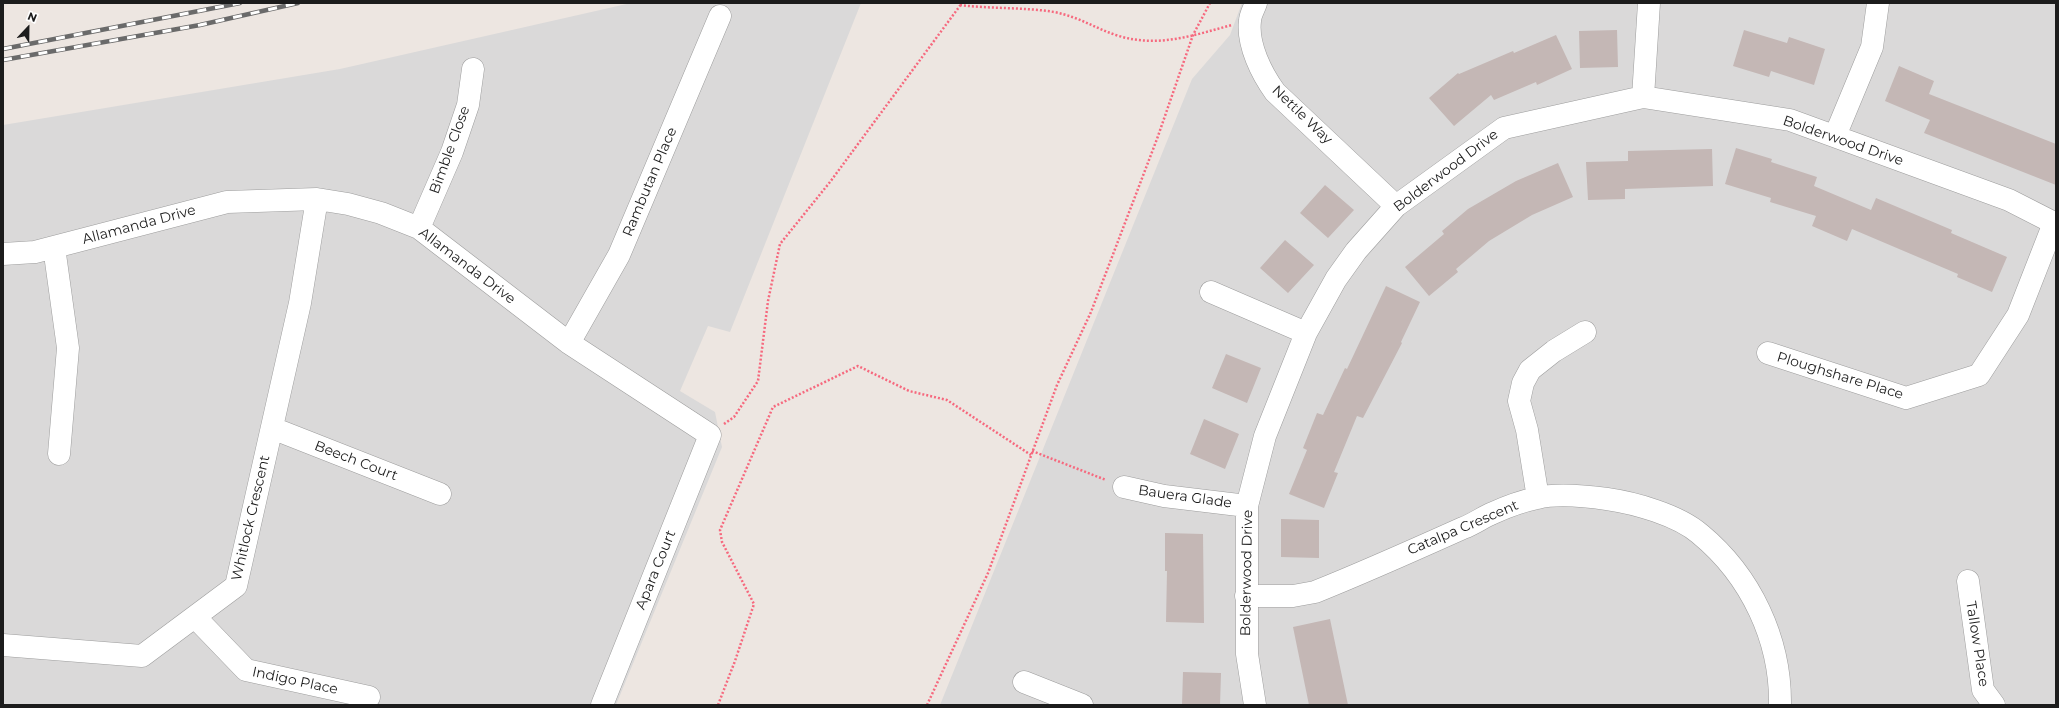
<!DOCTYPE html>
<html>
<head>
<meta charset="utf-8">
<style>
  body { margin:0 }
  #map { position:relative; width:2059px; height:708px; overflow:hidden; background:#ede6e1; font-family:Montserrat,sans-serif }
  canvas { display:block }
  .frame { position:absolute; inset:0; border:4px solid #1c1c1c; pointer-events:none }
  .north { position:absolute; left:8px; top:8px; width:40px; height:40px; -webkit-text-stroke:3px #fff; paint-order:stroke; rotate:22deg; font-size:11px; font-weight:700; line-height:16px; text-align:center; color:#1c1c1c }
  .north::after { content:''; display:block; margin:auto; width:14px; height:18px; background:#1c1c1c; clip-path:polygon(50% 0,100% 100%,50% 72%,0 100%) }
</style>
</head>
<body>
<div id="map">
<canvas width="2059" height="708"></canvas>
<div class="frame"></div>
<div class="north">N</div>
</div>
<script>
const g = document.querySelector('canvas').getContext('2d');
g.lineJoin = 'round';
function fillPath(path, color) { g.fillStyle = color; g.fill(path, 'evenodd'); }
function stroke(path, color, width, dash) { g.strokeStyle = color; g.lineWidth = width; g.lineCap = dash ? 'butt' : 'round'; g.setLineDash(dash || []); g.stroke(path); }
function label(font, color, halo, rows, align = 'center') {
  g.font = font + ' Montserrat,sans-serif'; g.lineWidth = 4; g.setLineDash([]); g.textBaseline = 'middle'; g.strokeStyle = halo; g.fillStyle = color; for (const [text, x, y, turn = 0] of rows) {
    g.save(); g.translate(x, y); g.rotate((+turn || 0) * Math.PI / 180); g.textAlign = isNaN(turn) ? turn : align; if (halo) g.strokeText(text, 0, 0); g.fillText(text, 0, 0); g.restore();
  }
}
const residential = new Path2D(`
  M631 3H861L730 332 708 326 680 391 715 412 722 447 616 705H3V125L340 69Z
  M1242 3H2056V705H940L1192 79 1230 35Z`);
const building = new Path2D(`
  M1617 30 1618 67 1580 68 1579 31Z
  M1744 30 1787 43 1789 37 1825 49 1814 85 1771 71 1769 77 1733 66Z
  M1556 35 1572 69 1537 85 1536 82 1494 100 1491 95 1454 126 1429 98 1458 73 1459 74 1513 51 1514 53Z
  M1899 66 1934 81 1929 94 2056 144V185L1924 133 1930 120 1885 101Z
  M1736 148 1772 159 1771 162 1817 177 1814 186 1871 210 1876 198 1952 230 1951 233 2007 257 1992 292 1957 277 1958 274 1852 229 1847 241 1812 226 1816 216 1770 202 1771 198 1725 184Z
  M1712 149 1713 186 1625 189V199L1588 200 1586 162 1628 161V151Z
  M1558 163 1573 197 1532 215 1489 241 1456 269 1458 272 1429 296 1405 267 1444 234 1442 231 1468 209 1516 181Z
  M1325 185 1354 210 1328 238 1300 213Z
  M1285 240 1314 265 1288 293 1260 268Z
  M1386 286 1420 302 1401 342 1402 343 1363 418 1357 416 1334 472 1338 473 1324 508 1289 494 1307 450 1303 448 1317 413 1323 415 1345 368 1347 369Z
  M1226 354 1261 368 1247 403 1212 388Z
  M1204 419 1239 434 1225 469 1190 454Z
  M1281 519 1319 520V558L1281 557Z
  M1165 533 1203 534 1204 623 1166 622 1167 571H1165Z
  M1330 619 1348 705H1309L1293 627Z
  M1183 672 1221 673 1220 705H1182Z`);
const path = new Path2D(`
  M960 5C991 9 1024 7 1054 12 1080 17 1096 29 1119 36 1159 48 1194 35 1232 25
  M724 424 734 417 758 381 768 301 780 244 830 182 962 3
  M1032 451 1106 480
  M718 705 735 661 754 604 722 542 720 530 773 407 858 366 909 391 947 400 1031 455
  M927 705 988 573 1057 385 1091 312 1157 139 1193 35 1210 3`);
const minor = new Path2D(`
  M1256 3C1254 9 1250 15 1250 21 1247 45 1262 74 1275 92L1396 206
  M1643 97 1649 3
  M1835 136 1872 47 1878 3
  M419 228 452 152 468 105 473 69
  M54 247 68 348 59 454
  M3 254 35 252 227 202 317 199 348 204 381 213 419 228 569 343 710 435 602 705
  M1211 292 1306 333
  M569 343 619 255 720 16
  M1768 353 1906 398 1979 375 2018 315 2054 223
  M272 428 440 494
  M1124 487 1164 496 1247 506
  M1538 498 1527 430 1519 401 1523 383 1530 370 1554 351 1585 332
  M1968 581 1983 690 1994 705
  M1246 596H1293L1315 592C1365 572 1414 550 1463 528 1474 524 1483 517 1493 513 1506 507 1523 501 1537 498 1557 493 1586 496 1607 499 1635 503 1678 515 1700 534 1751 576 1781 640 1780 705
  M195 617 246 670 369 697
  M3 645 142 656 236 586 300 303 317 199
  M1024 682 1082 705
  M1255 705 1247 654V506L1265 436 1306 333 1336 279 1356 251 1396 206 1504 128 1643 97 1790 120 2009 200 2056 224`);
const rail = new Path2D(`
  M3 49 240 3
  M3 60 200 25 298 3`);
const streetNames = [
  ["Nettle Way",1302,115,44],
  ["Bolderwood Drive",1843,141,19],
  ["Bimble Close",450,150,-70],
  ["Bolderwood Drive",1446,171,-37],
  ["Rambutan Place",650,182,-67],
  ["Allamanda Drive",139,225,-15],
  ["Allamanda Drive",467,266,37],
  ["Ploughshare Place",1840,376,17],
  ["Beech Court",356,461,21],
  ["Bauera Glade",1185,497,8],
  ["Whitlock Crescent",251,518,-77],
  ["Catalpa Crescent",1463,528,-23],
  ["Apara Court",656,570,-68],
  ["Bolderwood Drive",1247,573,-89],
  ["Tallow Place",1977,644,81],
  ["Indigo Place",295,681,12]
];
fillPath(residential, '#dad9d9');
fillPath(building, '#c4b7b5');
stroke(minor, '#9d9d9d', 23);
stroke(path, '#f6697e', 2.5, [2, 2]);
stroke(minor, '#fff', 22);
stroke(rail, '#6a6a6a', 4.5);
stroke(rail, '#fff', 3, [9]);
label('14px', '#1c1c1c', '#fff', streetNames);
</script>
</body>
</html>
